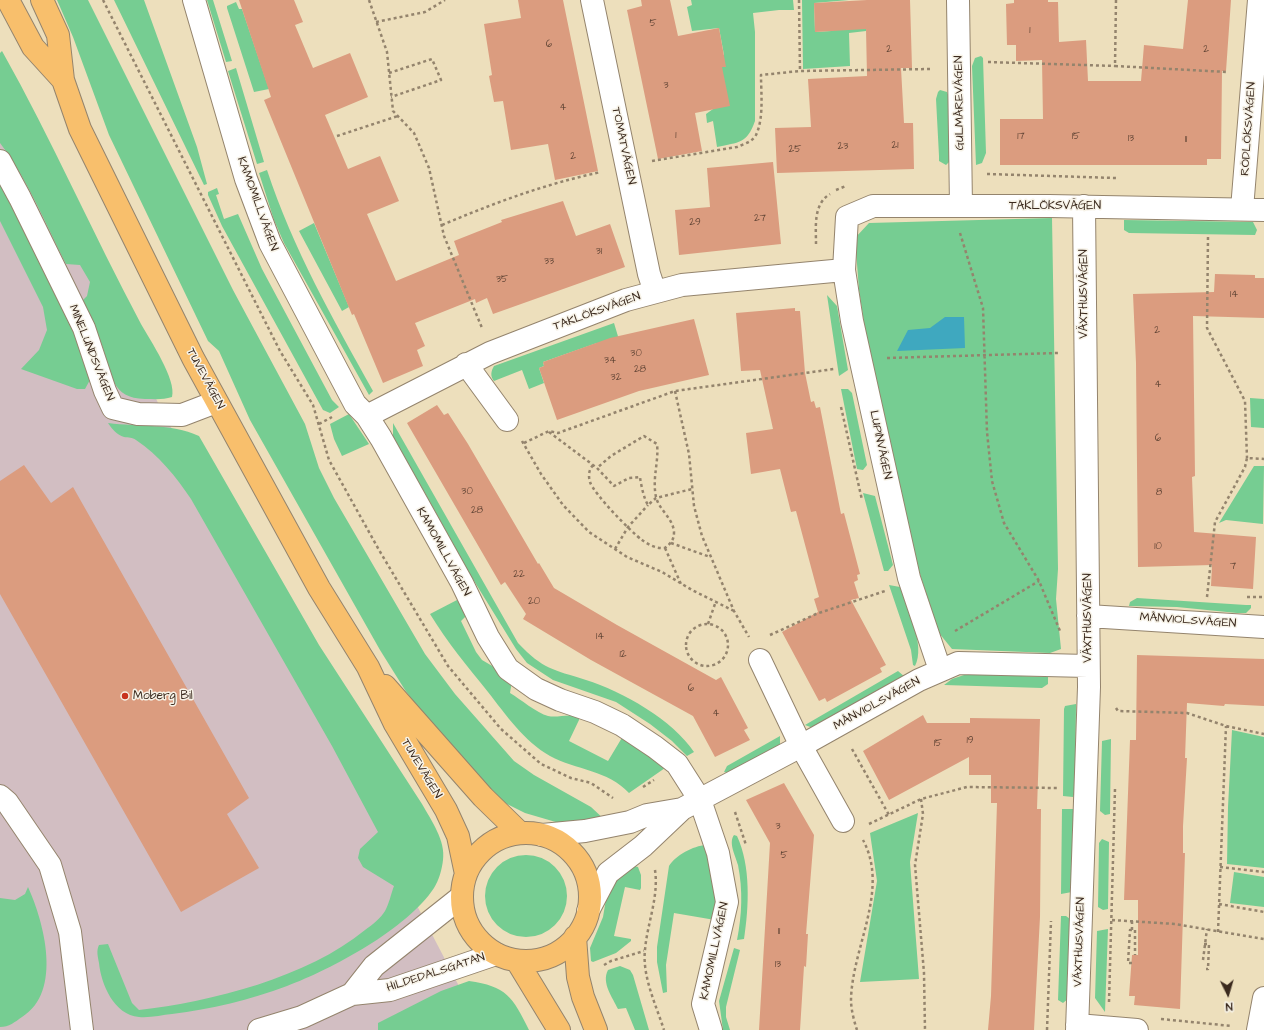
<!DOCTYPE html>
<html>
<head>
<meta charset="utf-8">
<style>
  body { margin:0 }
  #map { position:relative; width:1264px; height:1030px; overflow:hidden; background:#eddfbc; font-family:"Architects Daughter",sans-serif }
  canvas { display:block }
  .north { position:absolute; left:1208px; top:974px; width:40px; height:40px; -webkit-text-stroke:3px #f7f3e8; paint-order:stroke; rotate:175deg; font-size:11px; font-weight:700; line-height:16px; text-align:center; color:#3b2a1e }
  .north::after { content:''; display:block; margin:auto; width:14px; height:18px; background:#3b2a1e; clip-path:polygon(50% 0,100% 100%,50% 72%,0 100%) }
</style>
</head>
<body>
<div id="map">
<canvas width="1264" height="1030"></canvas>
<div class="north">N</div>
</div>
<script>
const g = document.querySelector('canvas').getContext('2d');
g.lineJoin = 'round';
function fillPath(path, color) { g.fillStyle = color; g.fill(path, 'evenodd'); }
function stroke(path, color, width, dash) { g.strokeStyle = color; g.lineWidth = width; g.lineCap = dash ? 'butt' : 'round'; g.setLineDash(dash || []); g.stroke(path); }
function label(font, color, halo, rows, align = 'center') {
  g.font = font + ' "Architects Daughter",sans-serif'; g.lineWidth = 3; g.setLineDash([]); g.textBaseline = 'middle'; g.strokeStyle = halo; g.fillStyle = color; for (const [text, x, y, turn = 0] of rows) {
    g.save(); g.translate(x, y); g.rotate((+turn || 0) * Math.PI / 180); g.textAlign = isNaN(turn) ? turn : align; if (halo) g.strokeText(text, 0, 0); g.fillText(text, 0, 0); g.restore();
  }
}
const industrial = new Path2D(`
  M0 83 11 98 160 407 404 855 413 898 461 990 505 1030H0Z`);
const green = new Path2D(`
  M57 0H88L233 290 305 424 319 468 334 498 425 654 455 694 514 761 534 775 591 807 606 821 566 825 525 813 503 802 485 786 437 733 405 690 380 650 250 420 219 351 208 341 109 135 73 37Z
  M114 0H144L197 147 207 184 204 185Z
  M207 0H213L232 61 226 62Z
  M691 0H793L794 10H779L753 13 755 32V121C747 144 739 142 717 147L713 121 707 123 706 114 713 109 691 61 724 55 719 28 692 31 687 7 692 5Z
  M802 0H849L814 3 815 32 831 31 866 17V31L849 33 850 66 803 69Z
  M236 2 239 9H242L269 89 254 92 227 8V6Z
  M2 51C52 140 93 234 141 324 150 340 177 380 172 397 163 400 155 399 145 399 111 398 112 375 103 348 97 332 90 316 83 300L87 296 90 282 80 265 66 264C46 225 27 178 0 143V53Z
  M981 56 983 58 986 153 982 163 976 165 972 66 975 58Z
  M236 68 264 162 257 164 228 71Z
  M940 90 947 92 949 97 951 160 946 165 939 161V156L936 99 938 92Z
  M267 170C293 249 333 319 373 391L369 395 284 243 274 220 259 173Z
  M0 176 72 322 91 378 85 389H77L21 369 39 350 47 330 43 307 0 221Z
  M217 188 219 194 216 195 224 219 238 214 262 269 332 400 339 407 330 413 323 410 222 226 208 195V192Z
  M1052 218 1058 569 1056 599 1061 649 1050 653 952 649 939 633 920 574 897 491 871 368 859 290 855 238 869 223Z
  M1124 220 1253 222 1257 230 1255 235 1129 233 1124 230Z
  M314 223 349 307 342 311 299 231Z
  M827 295 837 306 848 370 839 376Z
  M614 323 620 343H597L543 362 544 366 539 368 544 383 529 389 522 370 494 381C490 376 491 371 494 366Z
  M841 389H848L852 393 867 465 863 470 857 469Z
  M1250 398 1264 399V428L1251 427Z
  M349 414 369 444 342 456 334 439 330 424Z
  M108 423C139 427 170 423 199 436L319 645 422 804C431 820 446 841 443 860 442 869 439 880 434 888 407 929 332 969 287 986 250 1000 211 1009 172 1014 162 1015 150 1018 139 1017 114 1015 101 984 99 963 98 957 96 951 99 945L108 944 132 1003 139 1010C211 1002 308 977 365 930 372 925 381 918 385 911 389 904 391 894 394 886L363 867 358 858 360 849 378 832 332 746 191 499C176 477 159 455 136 440 132 437 129 438 124 437 117 435 112 429 108 423Z
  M393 423 518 643C544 670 552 669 586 680 622 691 673 720 694 752L687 756 672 741 650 724 616 702 553 680 527 663 516 649 471 576 421 486 397 449 393 438Z
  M1254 466H1264L1263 524 1226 520 1219 523Z
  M863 493 875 496 893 565 888 571H884Z
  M889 585 900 587C907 608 926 645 915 666L913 665 911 650Z
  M1137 598 1246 605H1251V608L1246 613H1237L1177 607 1129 606 1130 602Z
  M457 600 467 615 461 621 476 652 482 660 494 667 512 681 510 693C520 699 537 713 548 716 559 718 568 713 579 717V720L569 741 608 761 623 736 665 768 629 793C608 770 576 770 550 756 524 741 506 715 488 692 468 667 447 642 430 614Z
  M898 671 905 677 813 728 805 725Z
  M967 674 1048 677V684L1042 688 944 685 952 679Z
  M1076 704 1075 792 1073 797 1063 796 1064 709 1065 706Z
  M1232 730 1264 737V868L1227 864 1228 807Z
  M780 736V744L777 747 728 773 724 772 727 766Z
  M1111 739 1110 814 1105 815 1100 811 1102 741Z
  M1062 809H1074L1072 892 1061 894Z
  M918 813 910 862 919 979 860 982 877 881 870 833Z
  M734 835 737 836C751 866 749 907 744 939L737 940C742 915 743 890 738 865 736 857 728 843 734 835Z
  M1102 839 1109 842 1108 909 1103 910 1098 907 1099 843Z
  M706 845 711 847 717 910 715 920 674 913 666 965 667 992 663 993 657 962V947L669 866C676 855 693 846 706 845Z
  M485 896a41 41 0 1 1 82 0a41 41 0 1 1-82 0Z
  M634 866 638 867 641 875V888L640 890 625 887 614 936 631 939V941L616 953 593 962 591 961 590 948 603 917 606 899 615 882Z
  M1234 872 1264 877V907L1230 903Z
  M28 887C44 922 63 992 22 1017 15 1022 9 1027 0 1027V898L15 900 25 894Z
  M1061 916H1066L1070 919 1069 998 1063 1003 1058 1000Z
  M1108 929 1105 1012 1095 998 1097 931Z
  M734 948 740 950 726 1007V1017L730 1030H723L719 1001Z
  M620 966 630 970 633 975 649 1030H635L626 1008 618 1009C613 998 601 983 608 970Z
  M469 981C506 986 513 997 529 1030H378V1023L441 991Z`);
const water = new Path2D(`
  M945 317H964L965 348 897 351 908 330 930 328Z`);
const building = new Path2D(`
  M239 0H294L303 22 295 25 313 68 350 53 368 97 325 115 348 169 380 156 399 201 367 214 396 281 459 255 454 241 502 222 501 220 563 201 576 236 610 224 625 267 493 314 487 298 476 303 475 299 415 323 425 346 417 350 423 366 383 383 354 314 352 315 264 100 271 97Z
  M518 0H563L598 171 555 180 548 144 511 150 503 101 494 102 489 76 492 75 484 24 521 18Z
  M641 0H670L678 36 719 28 726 67H722L730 106 695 113 702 151 658 159 627 10 642 6Z
  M867 0H910L912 68H901L904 123H913L914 169 777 173 775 128 811 127 808 79 867 76 866 29 815 32 814 3Z
  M1014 0H1048V2H1058L1059 42 1086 40 1088 81H1141L1144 45 1183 49 1188 0H1231L1226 71H1222L1221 159H1207V165H1000V119H1043L1042 60 1016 61V45H1007L1006 4 1014 3Z
  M773 162 781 244 679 255 675 210 710 207 707 168Z
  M1215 274 1255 275V278H1264V318L1193 316 1195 476 1192 477 1194 532 1256 537 1253 589 1211 586 1212 565 1138 567 1136 363 1133 294 1214 292Z
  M795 308V311H800L805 373 811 402 814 401 816 408 820 407 841 514 844 513 860 574 857 575 858 580 854 582 859 598 851 600 886 665 880 668 882 672 827 702 825 698 819 701 782 632 818 612 814 599 819 597 796 511 791 512 780 469 751 474 746 433 773 429 760 370 741 371 736 313Z
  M694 319 709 375 639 391 557 420 539 368 544 366 543 362 610 338Z
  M437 405 444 415 448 413 468 444 538 564 539 563 554 588 617 625 716 680 721 677 748 728 744 730 750 740 715 757 693 716 591 660 523 619 526 614 505 582 501 585 407 423Z
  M24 465 51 503 73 487 249 798 227 814 259 868 181 912 0 594V481Z
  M1137 655 1264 659V706L1225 704 1224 706 1187 703 1185 758H1187L1183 826V853H1185L1180 1009 1134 1005 1135 996H1129L1132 955H1138V900H1124L1130 740H1136Z
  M923 715 927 723H970V718L1040 719 1037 809H1041L1040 917 1034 1030H988L991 996 997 803H991V775H969V757L889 800 863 751Z
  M784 783 814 835 806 934H808L806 967 804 966 800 1030H759L770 843 746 800Z`);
const path = new Path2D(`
  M103 0 280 351 313 405 329 460 379 550 448 666 501 729 541 764 571 778 591 783 613 798
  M369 0 387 52 393 111 414 133 429 168 444 236 482 328
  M799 0 800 71
  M1116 0 1115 66 1227 72
  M376 22 425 12 445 0
  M988 62 1115 66
  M389 73 432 59 441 80 391 97
  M337 136 398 116
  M652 161 737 147C744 144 752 142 756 135 764 118 761 93 761 75L800 71 932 69
  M987 174 1116 178
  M836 190 846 186
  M442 225C494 203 545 184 601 172
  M960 233 983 308 987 432 992 481 1004 523 1039 581 1060 631
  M1208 237 1207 328 1245 401 1247 458
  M816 244C816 227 813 204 830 194
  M887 358 1058 353
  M675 391 689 454 694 506 702 536 734 611 749 637
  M841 407 862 500
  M319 424 332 417
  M549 432 597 468 614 486 629 478 640 477C641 485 644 499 648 505L656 498 692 489
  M522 441 541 474 563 505 589 532 627 557 662 572 692 590 734 611
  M524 443 549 431 558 433 675 391 834 369
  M593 465C589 470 588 475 590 482 594 494 631 532 642 540 649 545 657 549 665 548 671 543 674 540 674 532 673 518 659 510 656 497 652 478 659 462 657 444L644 436 611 456 597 468
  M671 543 710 557
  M665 548 681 584
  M615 549 628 527 648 505
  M1207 597 1215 522 1245 467 1247 458 1264 459
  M1247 597H1264
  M708 624 716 601
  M686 645a21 21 0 1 1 42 0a21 21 0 1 1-42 0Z
  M955 631 1039 581
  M770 635 816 614 885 591
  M1116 708 1118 711 1187 713 1226 726 1264 734
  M852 749 889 815
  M643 787 654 780
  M921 799 923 814 915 865 924 973 925 1030
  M735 812 746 845
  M869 824 921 799 967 787 1059 788
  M1220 867 1264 872
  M655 870C659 897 647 924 645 950 642 976 656 1005 664 1030
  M1219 904 1264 912
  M1112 920 1175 924 1264 939
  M1132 921V930H1135V955
  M1218 932 1226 726
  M1204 944H1209L1208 969H1206
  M1203 960 1207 929
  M1132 963H1128L1130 930H1132
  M604 965 611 961 644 951
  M1109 1002 1115 789
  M1161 1019 1232 1026
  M857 1030C854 1021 851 1009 851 1000 852 947 890 890 863 840
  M1047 1030 1051 921`);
const minor = new Path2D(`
  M194 0 246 179 270 243 355 404 367 416 381 438 462 583 488 637 508 669 536 689 560 700 595 712 622 725 655 747 677 764 700 800 718 853 727 902 703 1004 711 1030
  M592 0 649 274 655 292
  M958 0 961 206
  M0 161 20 198 84 328 105 391 113 408 138 414 182 415 216 402
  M1242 209 1259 0
  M466 364 507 420
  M367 416 490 353 626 300 682 285 844 270
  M1088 616 1264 627
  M760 660 801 746 843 821
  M940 670 909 578 852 321 844 270 847 217 873 206H1049L1264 210
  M0 796 7 802 50 865 70 932 82 1030
  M542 835 585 831 630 822 647 815 682 809 801 746 919 680 958 663 1088 666
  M588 911 608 873 643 846 682 809
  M352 994 374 966 461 897
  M1077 1025 1137 1030
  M259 1030 302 1017 352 994 390 990 496 954
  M1077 1030 1089 687 1084 206
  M1258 1030 1264 998`);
const major = new Path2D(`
  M8 0 33 47 63 80
  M42 0 58 35 63 80 80 129 193 358 319 588 368 667 395 724 446 810 458 836 466 874
  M385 686 483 797 520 833
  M462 897a64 64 0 1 1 128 0a64 64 0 1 1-128 0Z
  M575 937 578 977 583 997 596 1030
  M517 961 559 1030`);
const markers = [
  [125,696,4,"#c8321e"]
];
const numberNames = [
  ["5",653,24],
  ["1",1030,31],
  ["6",549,45],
  ["2",889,50],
  ["2",1206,50],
  ["3",666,86],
  ["4",563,108],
  ["1",676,136],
  ["17",1021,137],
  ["15",1076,137],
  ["13",1131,139],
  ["11",1186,140],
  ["21",895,146],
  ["23",843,147],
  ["25",795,150],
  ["2",573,157],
  ["27",760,219],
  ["29",695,223],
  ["31",599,252],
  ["33",549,262],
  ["35",502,280],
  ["14",1234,295],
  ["2",1157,331],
  ["30",636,354],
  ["34",610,361],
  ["28",640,370],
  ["32",616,378],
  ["4",1158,385],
  ["6",1158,439],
  ["30",467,492],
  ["8",1159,493],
  ["28",477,511],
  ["10",1158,547],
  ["7",1233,567],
  ["22",519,575],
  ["20",534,602],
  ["14",600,637],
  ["12",623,655],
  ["6",691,689],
  ["4",716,714],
  ["19",970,741],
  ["15",938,744],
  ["3",778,827],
  ["5",784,856],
  ["11",779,932],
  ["13",778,965]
];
const streetNames = [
  ["GULMÅREVÄGEN",960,103,-91],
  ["RÖDLÖKSVÄGEN",1249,129,-86],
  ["TOMATVÄGEN",623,146,78],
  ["KAMOMILLVÄGEN",257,204,70],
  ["TAKLÖKSVÄGEN",1055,206],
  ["VÄXTHUSVÄGEN",1084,294,-90],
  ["TAKLÖKSVÄGEN",597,312,-20],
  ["MINELUNDSVÄGEN",91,353,68],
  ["TUVEVÄGEN",205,379,62],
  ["LUPINVÄGEN",880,445,78],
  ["KAMOMILLVÄGEN",443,552,61],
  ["VÄXTHUSVÄGEN",1088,618,-90],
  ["MÅNVIOLSVÄGEN",1188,621,4],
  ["MÅNVIOLSVÄGEN",877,704,-29],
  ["TUVEVÄGEN",421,769,59],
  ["VÄXTHUSVÄGEN",1080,942,-88],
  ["KAMOMILLVÄGEN",715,951,-78],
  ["HILDEDALSGATAN",436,973,-18]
];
const poiNames = [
  ["Moberg Bil",133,696]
];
fillPath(industrial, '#d2bec2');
fillPath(green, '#76cd92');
fillPath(water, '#3fa8bf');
fillPath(building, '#db9c7f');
stroke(minor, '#94846d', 24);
stroke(major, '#94846d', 24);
stroke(path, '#94846d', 2.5, [3, 3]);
stroke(minor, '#fff', 22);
stroke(major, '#f8bf6c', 22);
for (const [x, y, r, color] of markers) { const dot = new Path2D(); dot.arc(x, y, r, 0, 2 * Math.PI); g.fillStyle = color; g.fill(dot); stroke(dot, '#f7f3e8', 1.5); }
label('10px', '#634636', null, numberNames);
label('12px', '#3b2a1e', '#f7f3e8', streetNames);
label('12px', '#3b2a1e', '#f7f3e8', poiNames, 'left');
</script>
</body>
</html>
